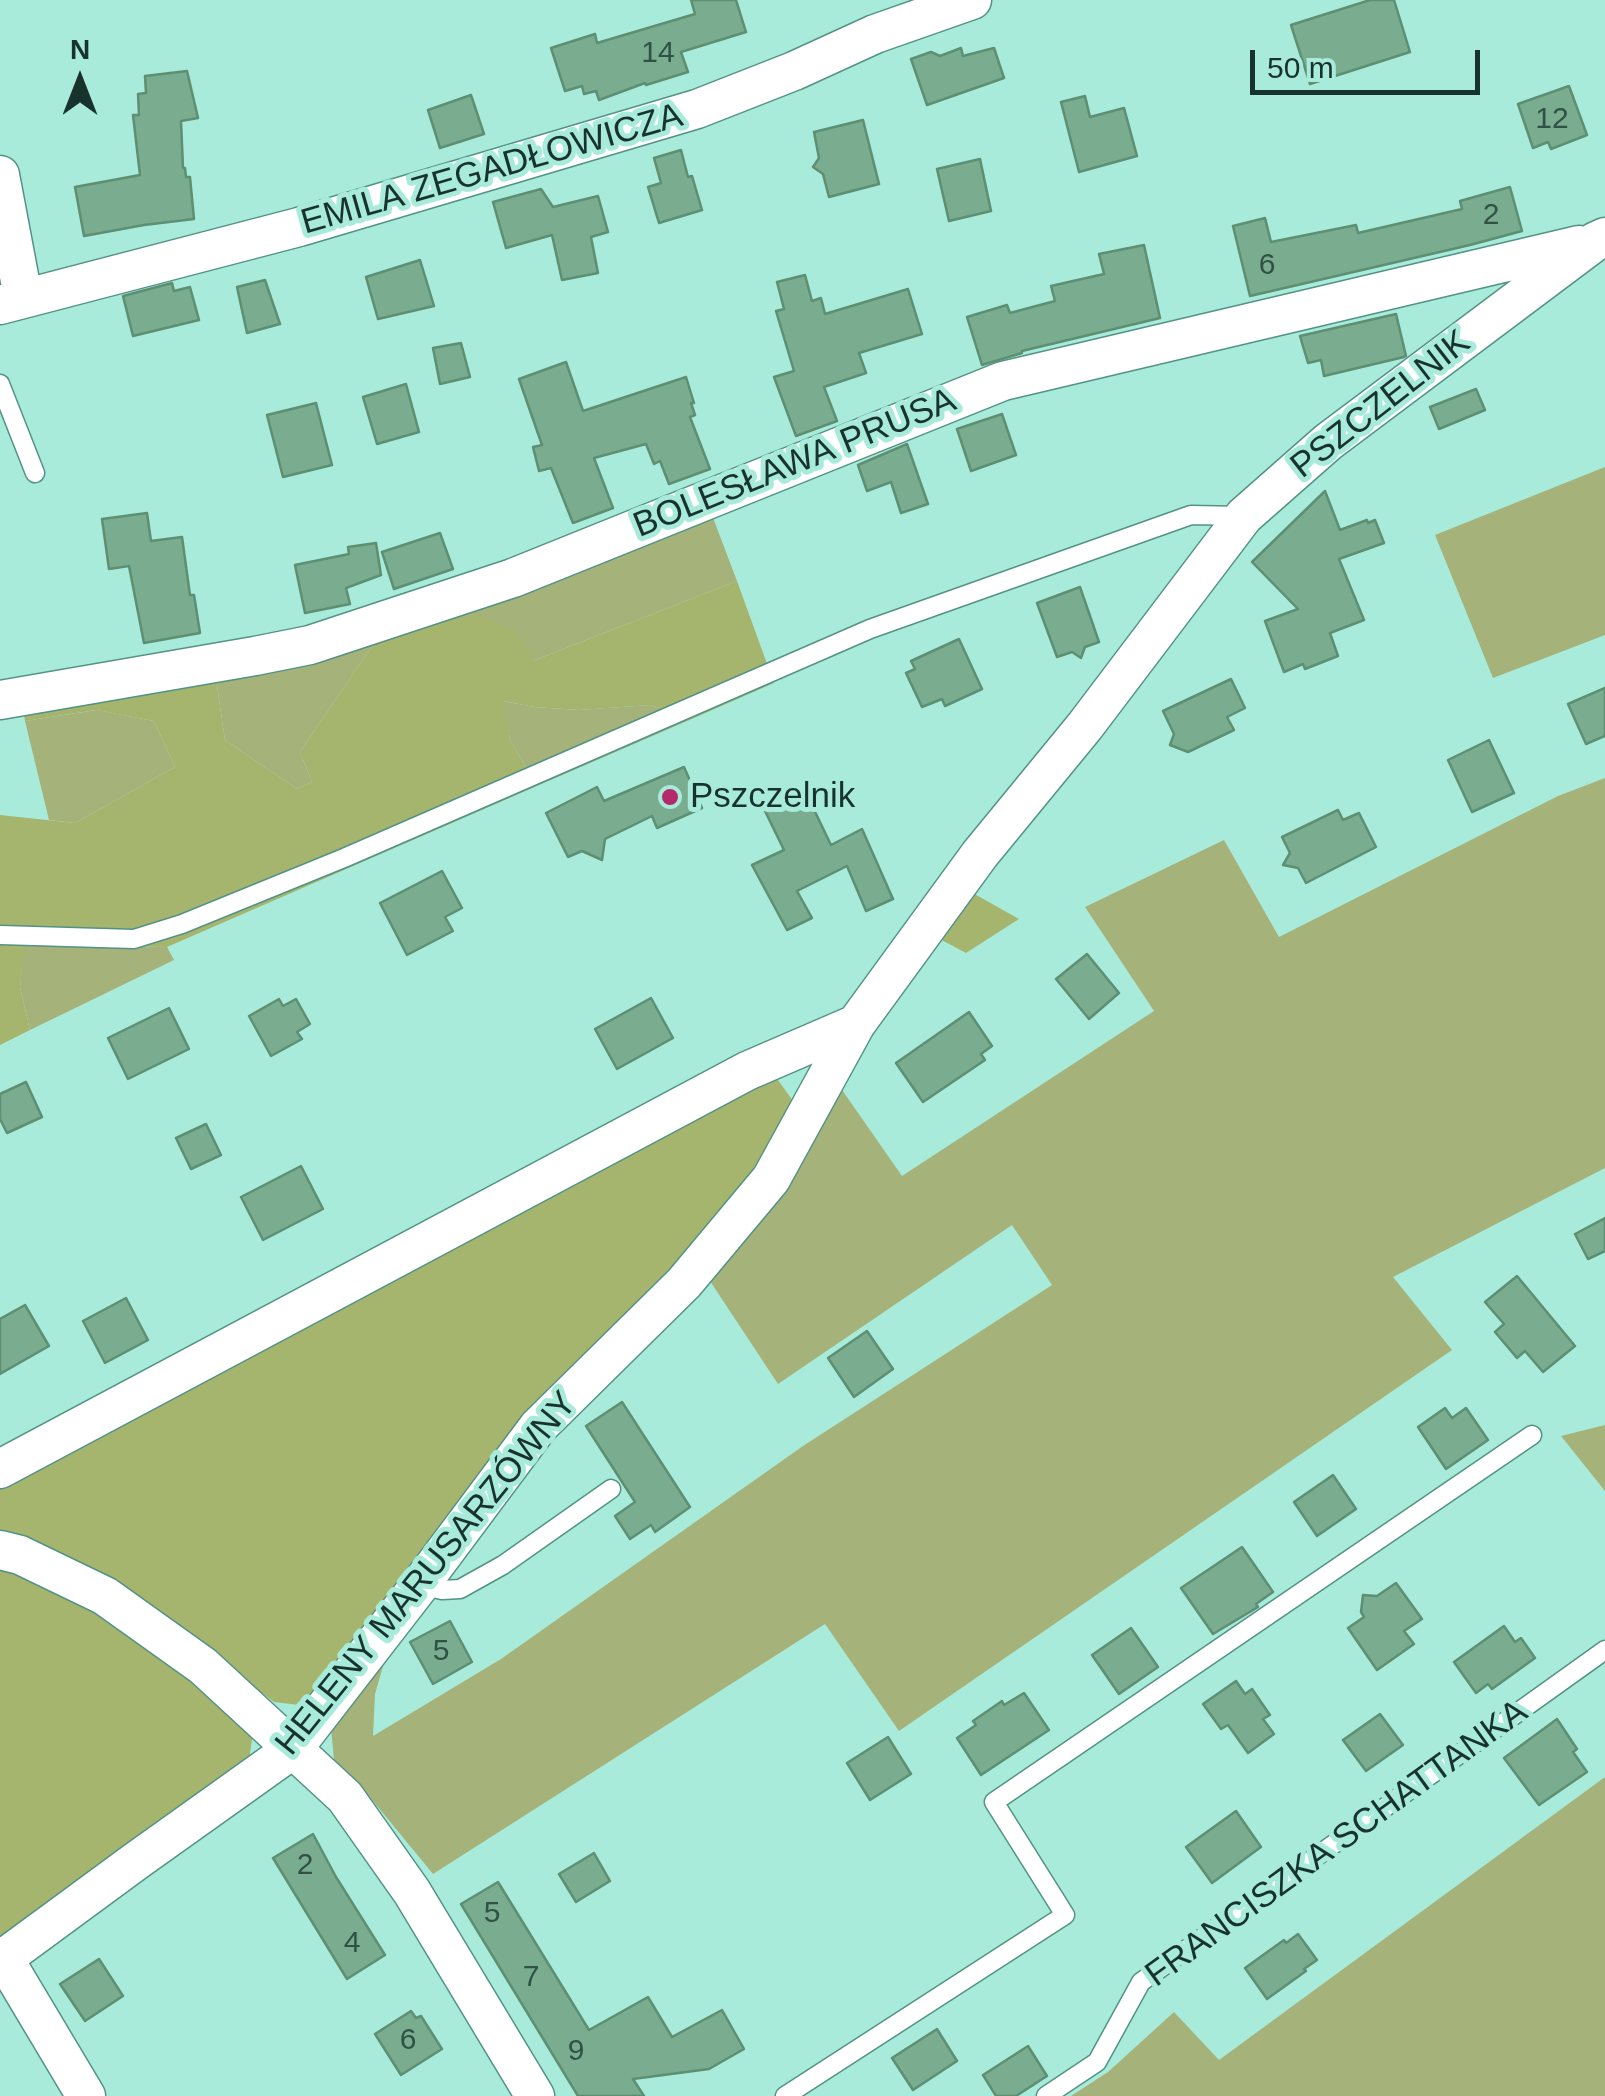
<!DOCTYPE html>
<html>
<head>
<meta charset="utf-8">
<style>
  body { margin:0 }
  #map { position:relative; width:1605px; height:2096px; overflow:hidden; background:#a9ebdb; font-family:Helvetica,sans-serif }
  canvas { display:block }
  .north { position:absolute; left:30px; top:30px; width:100px; height:100px; -webkit-text-stroke:8px #a9ebdb; paint-order:stroke; rotate:0deg; font-size:28px; font-weight:700; line-height:40px; text-align:center; color:#18332d }
  .north::after { content:''; display:block; margin:auto; width:35px; height:45px; background:#18332d; clip-path:polygon(50% 0,100% 100%,50% 72%,0 100%) }
  .scale { position:absolute; left:1250px; top:50px; width:230px; height:45px; box-sizing:border-box; border:5px solid #18332d; border-top:0; padding-left:12px; font-size:30px; line-height:35px; white-space:nowrap; color:#18332d; -webkit-text-stroke:8px #a9ebdb; paint-order:stroke }
</style>
</head>
<body>
<div id="map">
<canvas width="1605" height="2096"></canvas>
<div class="north">N</div>
<div class="scale">50 m</div>
</div>
<script>
const g = document.querySelector('canvas').getContext('2d');
g.lineJoin = 'round';
function fillPath(path, color) { g.fillStyle = color; g.fill(path, 'evenodd'); }
function stroke(path, color, width, dash) { g.strokeStyle = color; g.lineWidth = width; g.lineCap = dash ? 'butt' : 'round'; g.setLineDash(dash || []); g.stroke(path); }
function label(font, color, halo, rows, align = 'center') {
  g.font = font + ' Helvetica,sans-serif'; g.lineWidth = 10; g.setLineDash([]); g.textBaseline = 'middle'; g.strokeStyle = halo; g.fillStyle = color; for (const [text, x, y, turn = 0] of rows) {
    g.save(); g.translate(x, y); g.rotate((+turn || 0) * Math.PI / 180); g.textAlign = isNaN(turn) ? turn : align; if (halo) g.strokeText(text, 0, 0); g.fillText(text, 0, 0); g.restore();
  }
}
const green = new Path2D(`
  M1605 467V635L1493 678 1435 535Z
  M712 515 737 581 535 660 468 611Z
  M374 643 300 752 312 782 297 789 225 740 216 679Z
  M503 701 534 707 579 710 650 705 694 718 537 786 510 740Z
  M97 710 154 721 175 767 75 823 49 820 25 721Z
  M1605 778V1168L1393 1277 1452 1350 899 1731 825 1624 433 1874 364 1790 334 1760 331 1728 388 1649 375 1694 373 1736 501 1659 803 1446 1052 1285 1012 1225 778 1384 710 1281 840 1087 902 1176 1154 1011 1085 907 1224 840 1279 937 1558 796Z
  M24 944 167 947 174 960 30 1030 20 987Z
  M1605 1425V1491L1561 1436Z
  M1605 1777V2096H1071L1108 2072 1174 2012 1219 2060Z`);
const forest = new Path2D(`
  M737 581 774 683 694 718 650 705 579 710 534 707 504 701 510 740 537 786 167 947 25 944 20 987 30 1030 0 1045V815L75 823 175 767 154 721 96 710 25 721 22 703 216 679 225 740 297 789 312 782 300 752 374 643 468 611 515 631 535 660Z
  M971 892 1019 919 966 953 934 936Z
  M778 1080 793 1101 754 1180 307 1706 274 1702 211 1654 0 1534V1485L752 1083Z
  M0 1565 100 1610 196 1678 253 1733 249 1760 0 1941Z`);
const building = new Path2D(`
  M691 0H736L746 32 681 52 688 72 646 85 645 83 599 100 596 91 584 94 582 86 565 91 551 48 595 34 597 43 695 14Z
  M1370 0H1394L1410 52 1310 84 1291 25Z
  M961 48 963 56 994 48 1004 78 927 105 911 59 931 52 940 56Z
  M187 71 198 118 181 121 183 168H185L186 177H190L194 219 144 225 84 236 75 187 140 175 133 115H139L138 94 146 93 145 76Z
  M1569 86 1587 135 1551 149 1548 142 1533 148 1518 104Z
  M471 95 484 134 440 148 428 110Z
  M1085 96 1090 117 1124 108 1137 156 1079 172 1061 102Z
  M863 120 879 184 829 197 823 174 813 167 819 158 814 132Z
  M681 150 688 177 692 176 702 210 659 223 648 187 661 183 654 158Z
  M980 159 991 211 949 221 937 169Z
  M1510 187 1522 231 1470 245 1250 296 1233 226 1265 218 1271 242 1356 225 1358 233 1462 209 1460 201Z
  M541 189 553 207 598 196 608 232 591 237 598 273 562 280 552 235 506 248 493 202Z
  M1144 245 1160 318 1022 351V353L982 365 967 317 1007 305 1010 313 1055 301 1051 286 1104 274 1099 254Z
  M420 260 434 306 378 319 366 277Z
  M805 275 812 301 821 298 825 314 908 289 922 334 859 353 866 373 824 387 837 421 796 436 774 377 794 371 776 311 784 309 777 282Z
  M265 280 280 324 247 333 237 287Z
  M172 283 174 291 190 287 199 320 133 336 123 296Z
  M1396 314 1406 356 1404 357 1324 376 1321 360 1308 363 1300 336Z
  M461 343 470 377 440 384 433 348Z
  M566 362 583 411 686 377 694 403H691L695 415 690 417 710 469 669 484 660 461 654 464 646 444 594 458 613 508 573 523 551 468 539 471 533 447 542 445 519 379Z
  M406 384 419 432 377 444 363 397Z
  M1476 389 1485 410 1439 429 1430 407Z
  M316 403 332 465 283 477 267 415Z
  M1002 414 1016 455 971 471 957 429Z
  M907 444 928 504 901 513 891 482 867 491 858 465Z
  M1325 491 1340 530 1367 520 1368 523 1375 520 1384 543 1339 559 1364 620 1330 633 1338 656 1305 669 1303 664 1284 672 1265 621 1298 609 1252 562Z
  M147 513 151 541 182 537 190 595H194L200 633 144 643 129 566 109 569 102 519Z
  M440 533 453 569 394 589 382 552Z
  M376 543 381 575 346 588 350 604 305 613 295 565 349 554 348 547Z
  M1080 587 1099 642 1085 647 1081 658 1072 652 1057 657 1037 603Z
  M959 639 982 689 945 706 942 699 922 707 906 673 915 669 911 661Z
  M1231 679 1245 708 1227 717 1234 730 1188 752 1170 745 1174 734 1163 711Z
  M1605 688V736L1586 744 1568 704Z
  M1489 740 1514 793 1472 812 1448 760Z
  M684 767 702 808 657 828 652 816 605 839 602 860 582 851 568 857 546 813 597 787 604 801Z
  M805 791 831 845 862 829 893 899 866 911 847 866 797 891 812 918 787 930 752 865 784 850 765 811Z
  M1338 810 1343 820 1359 813 1376 847 1306 883 1298 868 1283 865 1290 853 1282 837Z
  M442 871 462 908 445 917 453 931 407 955 380 903Z
  M1087 954 1119 993 1089 1019 1056 979Z
  M651 998 673 1038 617 1069 595 1029Z
  M279 999 283 1006 296 999 310 1024 297 1032 302 1039 271 1056 249 1016Z
  M169 1008 189 1049 128 1079 108 1038Z
  M969 1012 992 1046 981 1054 985 1060 923 1102 896 1063Z
  M26 1082 42 1117 7 1133 0 1119V1094Z
  M206 1124 221 1155 191 1169 176 1138Z
  M301 1166 323 1209 263 1240 241 1197Z
  M1605 1218V1251L1588 1259 1575 1234Z
  M1517 1276 1575 1346 1543 1372 1525 1351 1517 1358 1495 1332 1504 1324 1485 1302Z
  M126 1298 148 1340 105 1363 83 1321Z
  M25 1305 49 1346 0 1374V1319Z
  M867 1331 893 1369 854 1397 828 1358Z
  M622 1402 690 1507 655 1532 651 1525 630 1539 615 1516 635 1502 586 1426Z
  M1445 1408 1452 1418 1466 1408 1488 1440 1446 1469 1418 1427Z
  M1333 1475 1356 1509 1317 1536 1294 1502Z
  M1242 1547 1273 1592 1256 1604 1258 1607 1213 1634 1181 1588Z
  M1396 1583 1422 1619 1404 1631 1414 1644 1377 1670 1348 1628 1364 1617 1361 1612 1363 1595 1377 1596Z
  M450 1621 472 1662 433 1684 410 1642Z
  M1504 1626 1515 1642 1521 1638 1535 1658 1492 1689 1488 1684 1476 1693 1454 1662Z
  M1131 1628 1158 1667 1119 1694 1092 1655Z
  M1236 1681 1245 1694 1252 1689 1270 1715 1263 1719 1274 1734 1248 1753 1228 1725 1221 1729 1203 1704Z
  M1024 1693 1049 1730 981 1775 957 1738 976 1725 973 1721 1002 1701 1004 1705Z
  M1380 1714 1403 1745 1366 1771 1343 1740Z
  M1557 1719 1577 1749 1573 1752 1587 1772 1539 1805 1504 1758Z
  M888 1737 911 1774 870 1800 847 1763Z
  M1236 1811 1261 1847 1212 1883 1186 1847Z
  M313 1834 336 1877 385 1955 347 1979 273 1858Z
  M594 1853 610 1881 576 1902 559 1874Z
  M498 1882 589 2030 648 1997 672 2037 722 2010 744 2049 709 2069 633 2079 644 2096H578L461 1904Z
  M1298 1934 1317 1960 1304 1969 1306 1971 1267 1999 1245 1968 1284 1940 1286 1943Z
  M99 1959 123 1996 85 2021 60 1984Z
  M411 2011 416 2018 421 2016 442 2049 401 2075 375 2034Z
  M937 2029 957 2061 913 2090 892 2058Z
  M1028 2046 1047 2076 1016 2096H996L983 2075Z`);
const lane = new Path2D(`
  M0 384 35 473
  M0 935 134 939 182 924 344 858 870 629 1191 515 1242 516
  M420 1585 442 1590 460 1589 503 1565 611 1489
  M785 2096 1065 1915 994 1802 1532 1435
  M1046 2096 1097 2062 1141 1982 1605 1650`);
const street = new Path2D(`
  M0 175 23 297
  M0 305 299 227 697 109 794 71 875 34 972 0
  M0 700 255 656 310 645 513 578 1003 381 1579 245
  M0 1469 747 1071 856 1024
  M0 1550 20 1555 105 1596 203 1666 345 1797 412 1892 535 2096
  M3 1957 86 2096
  M0 1961 136 1861 293 1749 420 1585 538 1427 684 1283 771 1179 856 1024 980 854 1085 726 1244 516 1328 442 1596 241 1605 237`);
const markers = [
  [670,797,10,"#b52b69"]
];
const numberNames = [
  ["14",658,54],
  ["12",1552,120],
  ["2",1491,216],
  ["6",1267,266],
  ["5",441,1652],
  ["2",305,1866],
  ["5",492,1914],
  ["4",352,1944],
  ["7",531,1978],
  ["6",408,2041],
  ["9",576,2052]
];
const streetNames = [
  ["EMILA ZEGADŁOWICZA",492,170,-16],
  ["PSZCZELNIK",1381,405,-38],
  ["BOLESŁAWA PRUSA",795,464,-22],
  ["HELENY MARUSARZÓWNY",427,1574,-51],
  ["FRANCISZKA SCHATTANKA",1337,1844,-36]
];
const poiNames = [
  ["Pszczelnik",690,797]
];
fillPath(green, '#a5b279');
fillPath(forest, '#a6b56e');
fillPath(building, '#7aad8f');
stroke(building, '#5d8f73', 2.5);
stroke(lane, '#539385', 21);
stroke(street, '#539385', 41);
stroke(lane, '#fff', 18);
stroke(street, '#fff', 38);
for (const [x, y, r, color] of markers) { const dot = new Path2D(); dot.arc(x, y, r, 0, 2 * Math.PI); g.fillStyle = color; g.fill(dot); stroke(dot, '#a9ebdb', 4); }
label('30px', '#305246', null, numberNames);
label('35px', '#18332d', '#a9ebdb', streetNames);
label('35px', '#18332d', '#a9ebdb', poiNames, 'left');
</script>
</body>
</html>
